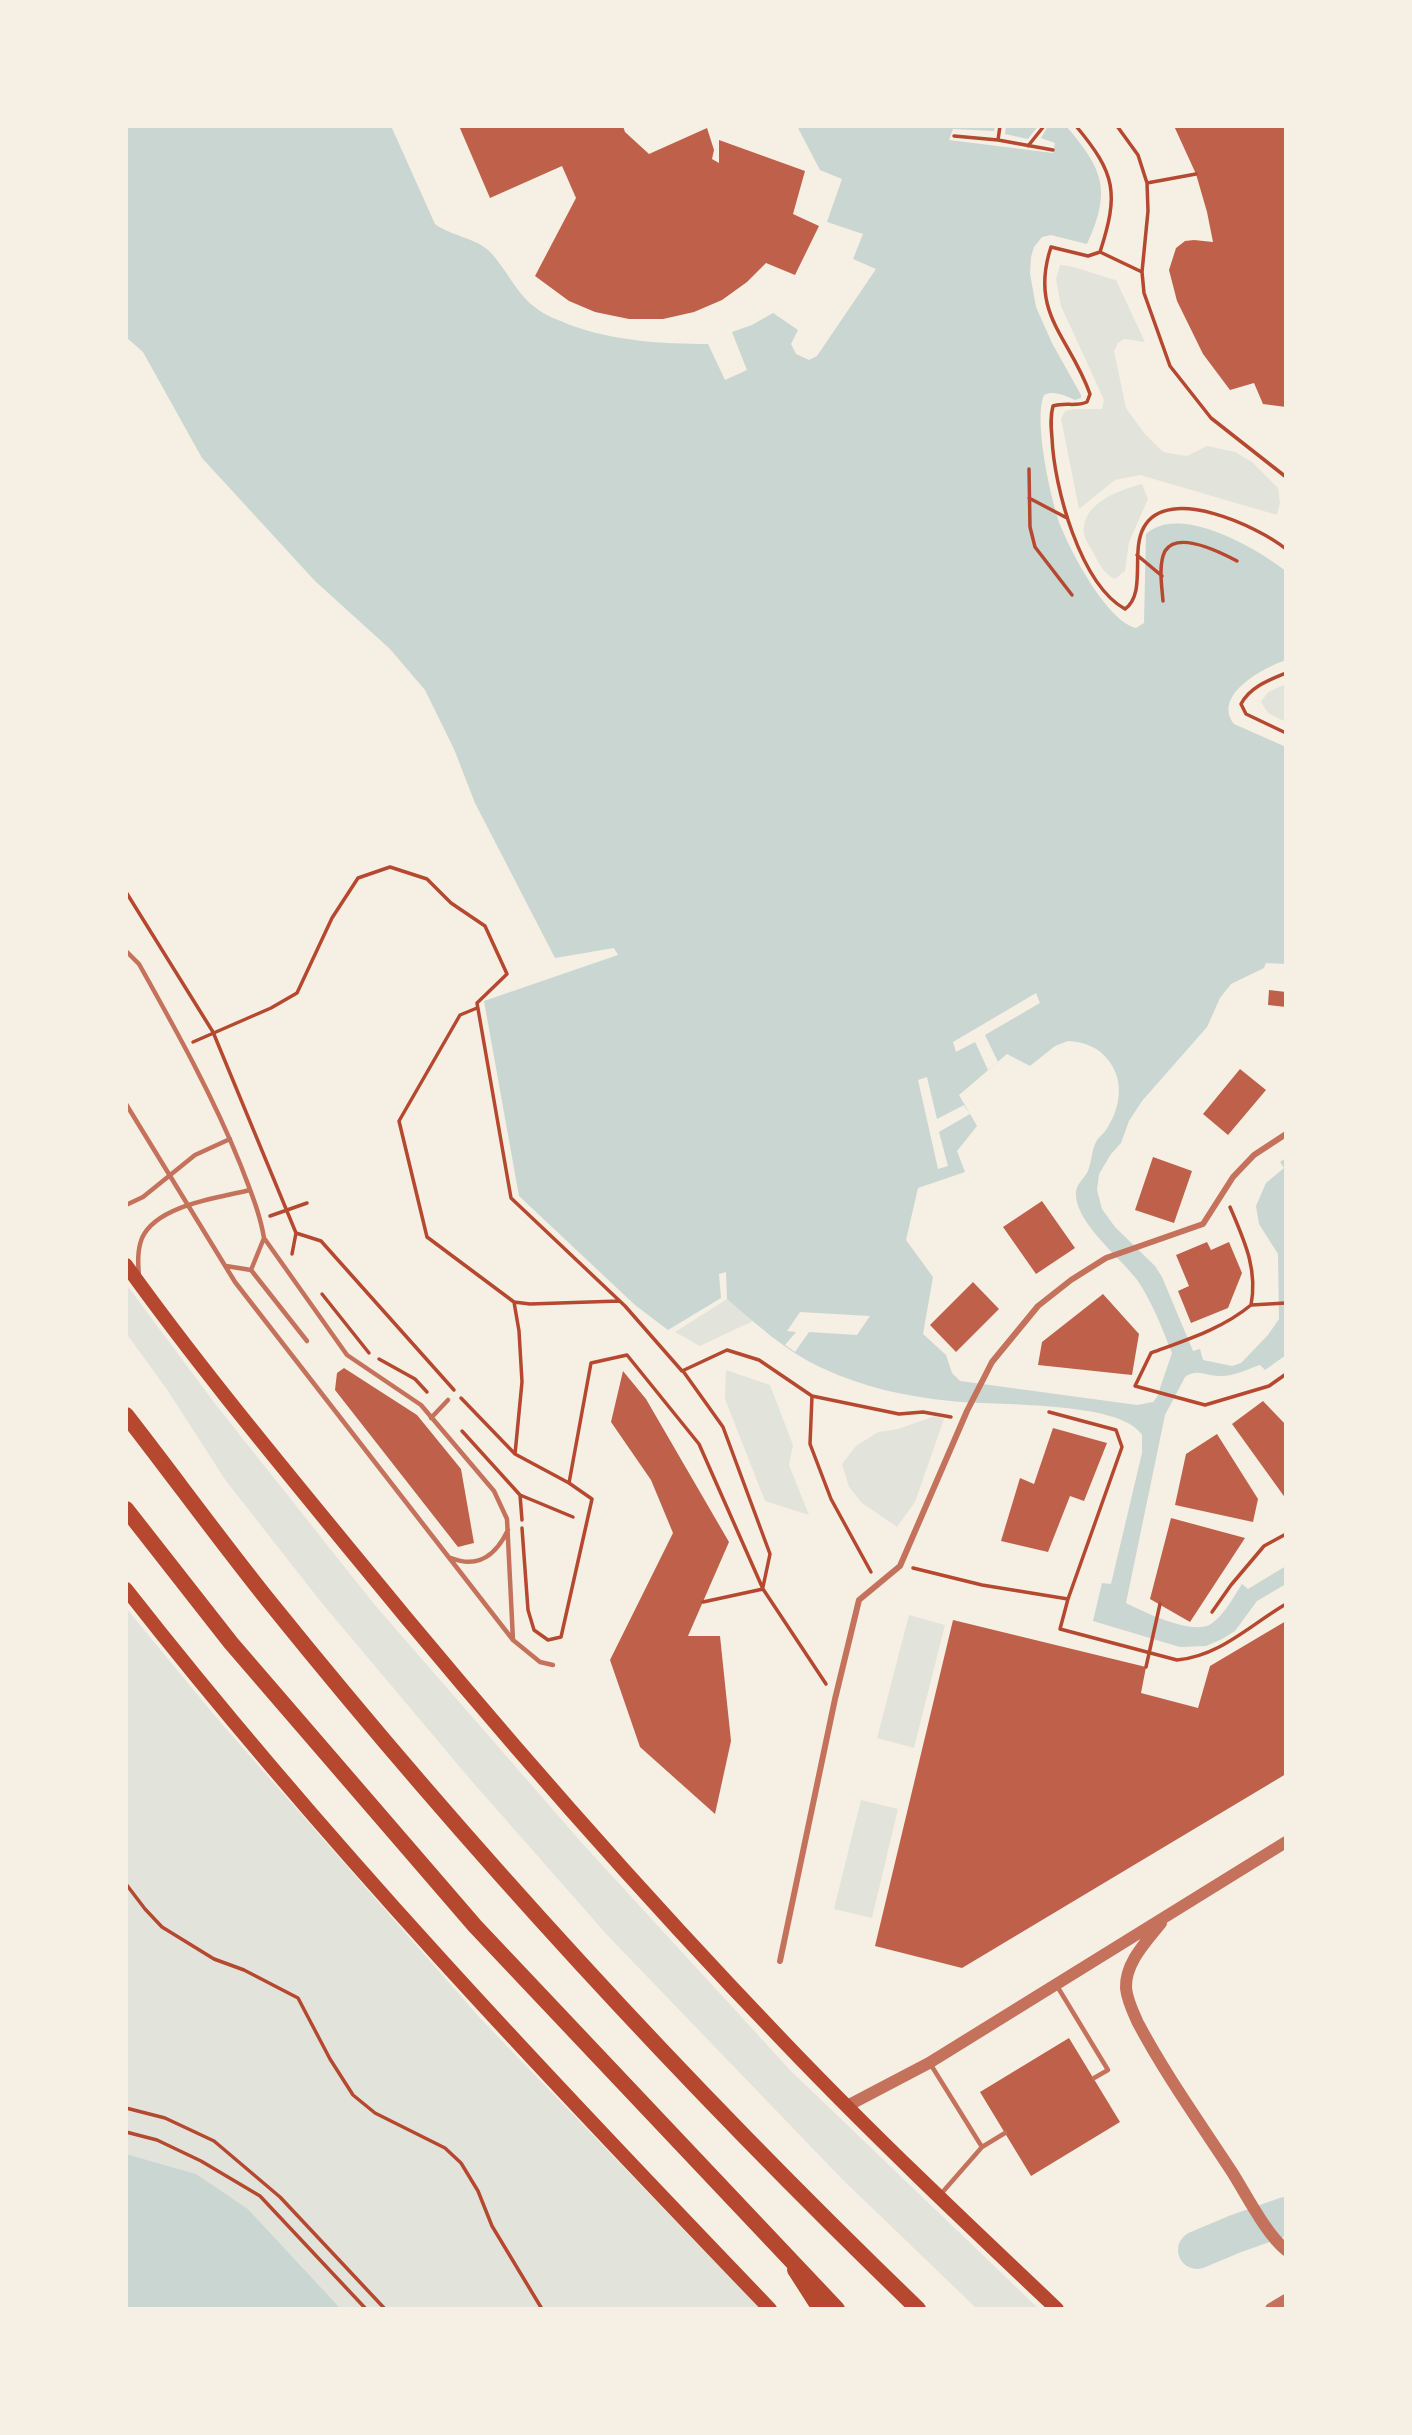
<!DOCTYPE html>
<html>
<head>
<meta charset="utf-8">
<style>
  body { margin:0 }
  #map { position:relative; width:1412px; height:2435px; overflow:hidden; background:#f6efe4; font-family:"Fira Sans",sans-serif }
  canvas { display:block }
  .frame { position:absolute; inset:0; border:128px solid #f6efe4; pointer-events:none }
</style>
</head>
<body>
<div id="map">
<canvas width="1412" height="2435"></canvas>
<div class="frame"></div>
</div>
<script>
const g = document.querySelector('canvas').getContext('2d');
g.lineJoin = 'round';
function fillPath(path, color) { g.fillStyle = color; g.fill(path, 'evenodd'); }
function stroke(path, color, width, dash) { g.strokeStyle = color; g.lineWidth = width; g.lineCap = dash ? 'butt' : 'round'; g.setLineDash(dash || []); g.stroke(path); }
const green = new Path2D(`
  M1060 265C1079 266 1097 276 1116 280L1145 342 1124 339 1118 343 1114 351 1126 408 1144 433 1163 452 1187 456 1207 446 1235 452 1252 462 1278 488 1280 503 1277 515 1140 475 1115 480 1079 509 1061 419 1065 411 1075 409H1102L1104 400 1061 306 1056 279Z
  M1142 484 1148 499 1129 542 1125 571 1115 579C1103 573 1100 565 1094 554 1091 548 1085 540 1084 534 1080 503 1120 490 1142 484Z
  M1286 684V722L1268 713 1261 702 1268 692Z
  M126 1284 216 1405 374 1604 581 1842 791 2071 1039 2309H977L842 2179 608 1936 469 1778 321 1602 226 1481 168 1391 126 1333Z
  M727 1299 753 1321 700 1346 675 1332Z
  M726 1370 770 1385 793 1445 789 1465 809 1515 765 1501 725 1399Z
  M935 1416 944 1419 915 1502 897 1527 862 1503 849 1487 842 1464 856 1446 878 1432 898 1429Z
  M126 1608 215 1716 480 2018 760 2309H341L248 2209 195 2174 126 2154Z
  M909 1615 945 1625 914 1748 877 1738Z
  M861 1800 898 1809 872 1918 834 1909Z`);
const water = new Path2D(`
  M126 126H391L435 224C451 236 473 237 488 250 506 267 515 293 536 308 545 316 559 320 570 325 615 341 660 344 708 344L725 380 747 370 732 332 752 325 773 313 798 330 791 344 796 354 809 360 817 356 876 269 853 259 863 234 827 222 842 179 820 170 797 126H1066C1103 169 1112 190 1087 244L1051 235 1042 237 1034 247 1031 257 1030 274 1036 307 1052 343 1081 395V398L1075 400C1065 396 1055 390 1044 395 1033 420 1051 501 1061 527 1072 554 1107 621 1136 628L1144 623 1146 534C1180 503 1256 548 1286 571V660C1263 668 1212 695 1234 724L1286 747V964L1266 963 1264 968 1231 984 1220 998 1207 1027 1142 1101 1129 1121 1121 1143 1111 1154 1099 1174 1097 1190 1102 1209 1115 1227 1155 1266 1162 1277 1193 1351 1200 1349 1203 1360 1232 1366 1241 1363 1268 1335 1279 1319 1278 1254 1259 1224 1256 1206 1266 1183 1284 1168 1280 1162 1286 1158V1355L1265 1370 1260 1365C1248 1369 1232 1377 1219 1376 1207 1376 1196 1368 1185 1377L1165 1415 1126 1603C1144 1612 1193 1636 1211 1624 1224 1615 1233 1598 1242 1584L1248 1589 1286 1566V1584L1257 1601 1235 1631 1222 1639 1206 1646 1180 1647 1093 1621 1102 1583 1111 1584 1142 1453V1435C1121 1400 991 1406 951 1401 908 1397 862 1387 822 1368 787 1352 756 1324 727 1299L726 1272 719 1274 721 1298 668 1330 635 1305 519 1196 484 1001 618 955 614 948 555 958 475 803 454 749 425 690 390 649 315 581 202 458 143 352 126 337ZM1068 1041C1084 1042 1099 1047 1109 1061 1125 1082 1120 1109 1106 1130 1103 1134 1098 1138 1096 1142 1091 1152 1092 1163 1087 1173 1082 1181 1075 1185 1076 1196 1078 1225 1121 1258 1138 1281 1153 1304 1162 1328 1172 1353L1157 1397 1153 1402 1137 1405 960 1381 952 1373 946 1355 923 1334 933 1277 906 1240 918 1188 965 1172 957 1151 977 1126 959 1095 1007 1054 1030 1066 1055 1046Z
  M126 2154 196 2174 248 2209 341 2309H126Z`);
const pier = new Path2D(`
  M995 126H1006L1005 134 1028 139 1038 126H1048L1041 138 1055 143 1053 153 949 140 953 129 994 131Z
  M1036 993 1040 1003 985 1035 998 1062 988 1070 975 1042 956 1052 953 1042Z
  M927 1077 937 1119 964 1105 970 1114 939 1132 948 1166 938 1169 918 1080Z
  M800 1312 870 1316 857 1335 809 1332 795 1352 785 1345 796 1332 787 1331Z`);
const river = new Path2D(`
  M1197 2250 1235 2234 1286 2216`);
const building = new Path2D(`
  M459 126H623L625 132 649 154 707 128 714 150 712 159 719 163V140L805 171 793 214 819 226 795 275 766 263 747 282 722 300 694 312 663 319H629L595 312 569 301 535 276 576 198 562 166 490 198Z
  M1174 126H1286V407L1263 404 1254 383 1230 390 1203 354 1177 301 1169 270 1176 248 1185 241 1194 240 1213 242 1207 212 1196 174Z
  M1269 990 1286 992V1007L1268 1005Z
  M1240 1069 1266 1090 1228 1135 1203 1114Z
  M1153 1157 1192 1171 1174 1223 1135 1210Z
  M1042 1201 1075 1248 1036 1274 1003 1227Z
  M1207 1242 1211 1250 1229 1242 1242 1273 1228 1308 1191 1323 1178 1291 1189 1286 1176 1255Z
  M973 1282 999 1309 956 1352 930 1325Z
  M1103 1294 1139 1334 1132 1375 1038 1365 1042 1342Z
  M344 1368 417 1415 461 1469 474 1543 458 1547 335 1390 337 1373Z
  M623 1371 646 1399 729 1542 688 1636H720L731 1741 715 1814 640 1747 610 1660 673 1533 651 1480 611 1422Z
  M1263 1401 1286 1425V1499L1232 1424Z
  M1053 1428 1107 1443 1084 1501 1070 1496 1048 1552 1001 1541 1020 1478 1034 1484Z
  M1217 1434 1258 1499 1253 1522 1175 1505 1186 1454Z
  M1171 1518 1245 1538 1190 1622 1150 1599Z
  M953 1620 1146 1667 1141 1693 1198 1708 1210 1666 1286 1621V1774L962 1968 875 1946Z
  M1069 2038 1120 2122 1031 2176 980 2092Z`);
const path = new Path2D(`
  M1076 126C1116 174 1119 193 1100 252L1088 256 1051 247C1029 314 1070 337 1090 394L1087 402C1076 407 1065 402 1053 406 1050 417 1051 427 1052 438 1054 487 1080 584 1125 609 1147 593 1130 551 1144 527 1168 484 1259 527 1286 549
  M1117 126 1138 155 1147 183 1148 211 1142 272 1144 293 1170 366 1211 418 1286 477
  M954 136 998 140 1053 150
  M998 140 1000 126
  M1028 146 1044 126
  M1147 183 1196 174
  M1100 252 1142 272
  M1029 469 1030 527 1035 547 1072 595
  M1029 498 1067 518
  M1137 555 1162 576
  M1163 601C1162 587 1158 565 1165 551 1178 530 1222 553 1237 561
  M1286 673C1269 680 1250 687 1241 704L1246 714 1286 733
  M126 892 213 1032 296 1233 292 1254
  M477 1008 460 1015 399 1121 427 1237 514 1302 530 1304 619 1301
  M193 1042 271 1008 297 993 332 918 358 878 390 867 427 879 451 903 485 926 507 974 477 1003 511 1198 625 1306 682 1371 727 1350 759 1360 812 1396
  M1230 1207C1244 1240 1258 1269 1251 1305 1222 1329 1186 1340 1151 1353L1135 1386 1205 1405 1269 1386 1286 1374
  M270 1216 307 1203
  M296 1233 321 1241 454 1390
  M322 1294 369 1353
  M514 1302 519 1331 522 1382 515 1454
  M1251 1305 1286 1303
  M379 1359 415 1379 427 1392
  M683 1371 723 1427 770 1554 763 1587
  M461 1398 515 1454 569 1483 591 1363 627 1355 699 1444 763 1589 826 1684
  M1049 1412 1116 1430 1122 1447 1068 1599 1060 1629 1177 1660C1220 1656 1250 1625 1286 1604
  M462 1431 520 1495 522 1520
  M520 1495 573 1517
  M522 1528 528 1610 534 1630 548 1640 561 1637 592 1499 569 1483
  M913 1568 982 1585 1068 1599
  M871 1572 831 1499 810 1444 812 1396 899 1414 923 1412 951 1417
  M703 1602 763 1589
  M1212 1612 1231 1585 1264 1546 1286 1534
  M1146 1667 1160 1604
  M126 1884 145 1909 162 1927 214 1959 244 1970 298 1998 330 2059 353 2095 375 2113 445 2148 461 2163 478 2191 492 2226 542 2309
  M126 2108 165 2118 214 2141 280 2197 385 2309
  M126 2132 157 2140 201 2161 260 2196 366 2309`);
const service = new Path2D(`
  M126 951 139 964C176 1030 213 1096 241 1166 250 1190 260 1213 264 1238L347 1355 421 1405 494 1491 507 1519 513 1640 235 1282 126 1104
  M126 1205 143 1197 195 1155 230 1139
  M226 1266 251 1270 264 1238
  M251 1270 307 1341
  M139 1277C138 1264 137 1251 142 1238 157 1205 218 1198 250 1190
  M431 1418 448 1400
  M451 1558C479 1569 496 1555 508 1530
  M513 1640 540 1662 553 1665
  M1057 1986 1108 2070 1094 2078
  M931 2065 982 2147
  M940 2195 982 2147 1005 2133`);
const pedestrian = new Path2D(`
  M780 1961 835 1699 859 1600 900 1566 967 1411 992 1362 1038 1306 1071 1280 1106 1258 1203 1224 1233 1177 1254 1155 1286 1134`);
const tertiary = new Path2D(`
  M1161 1923C1146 1942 1125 1963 1126 1988 1127 2000 1133 2012 1138 2023 1165 2074 1200 2123 1232 2172 1246 2194 1266 2234 1286 2250
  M847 2106 929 2063 1286 1842
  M1271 2309 1286 2300`);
const primary = new Path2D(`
  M126 1265C197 1364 275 1458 352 1552 490 1721 634 1886 785 2043 873 2135 965 2222 1057 2309
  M126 1589C325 1843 547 2077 770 2309
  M794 2270 819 2309`);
const trunk = new Path2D(`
  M126 1415C175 1478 222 1543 272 1605 472 1853 689 2088 918 2309
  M126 1509 231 1643 475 1926 837 2309`);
fillPath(green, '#e2e4dc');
fillPath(water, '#c9d6d2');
fillPath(pier, '#f6efe4');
stroke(river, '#c9d6d2', 38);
fillPath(building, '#bf614a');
stroke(path, '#b5482f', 3.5);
stroke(service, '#c5725c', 4.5);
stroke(pedestrian, '#c5725c', 6);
stroke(tertiary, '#c5725c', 12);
stroke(primary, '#b5482f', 14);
stroke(trunk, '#b5482f', 16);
</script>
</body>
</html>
